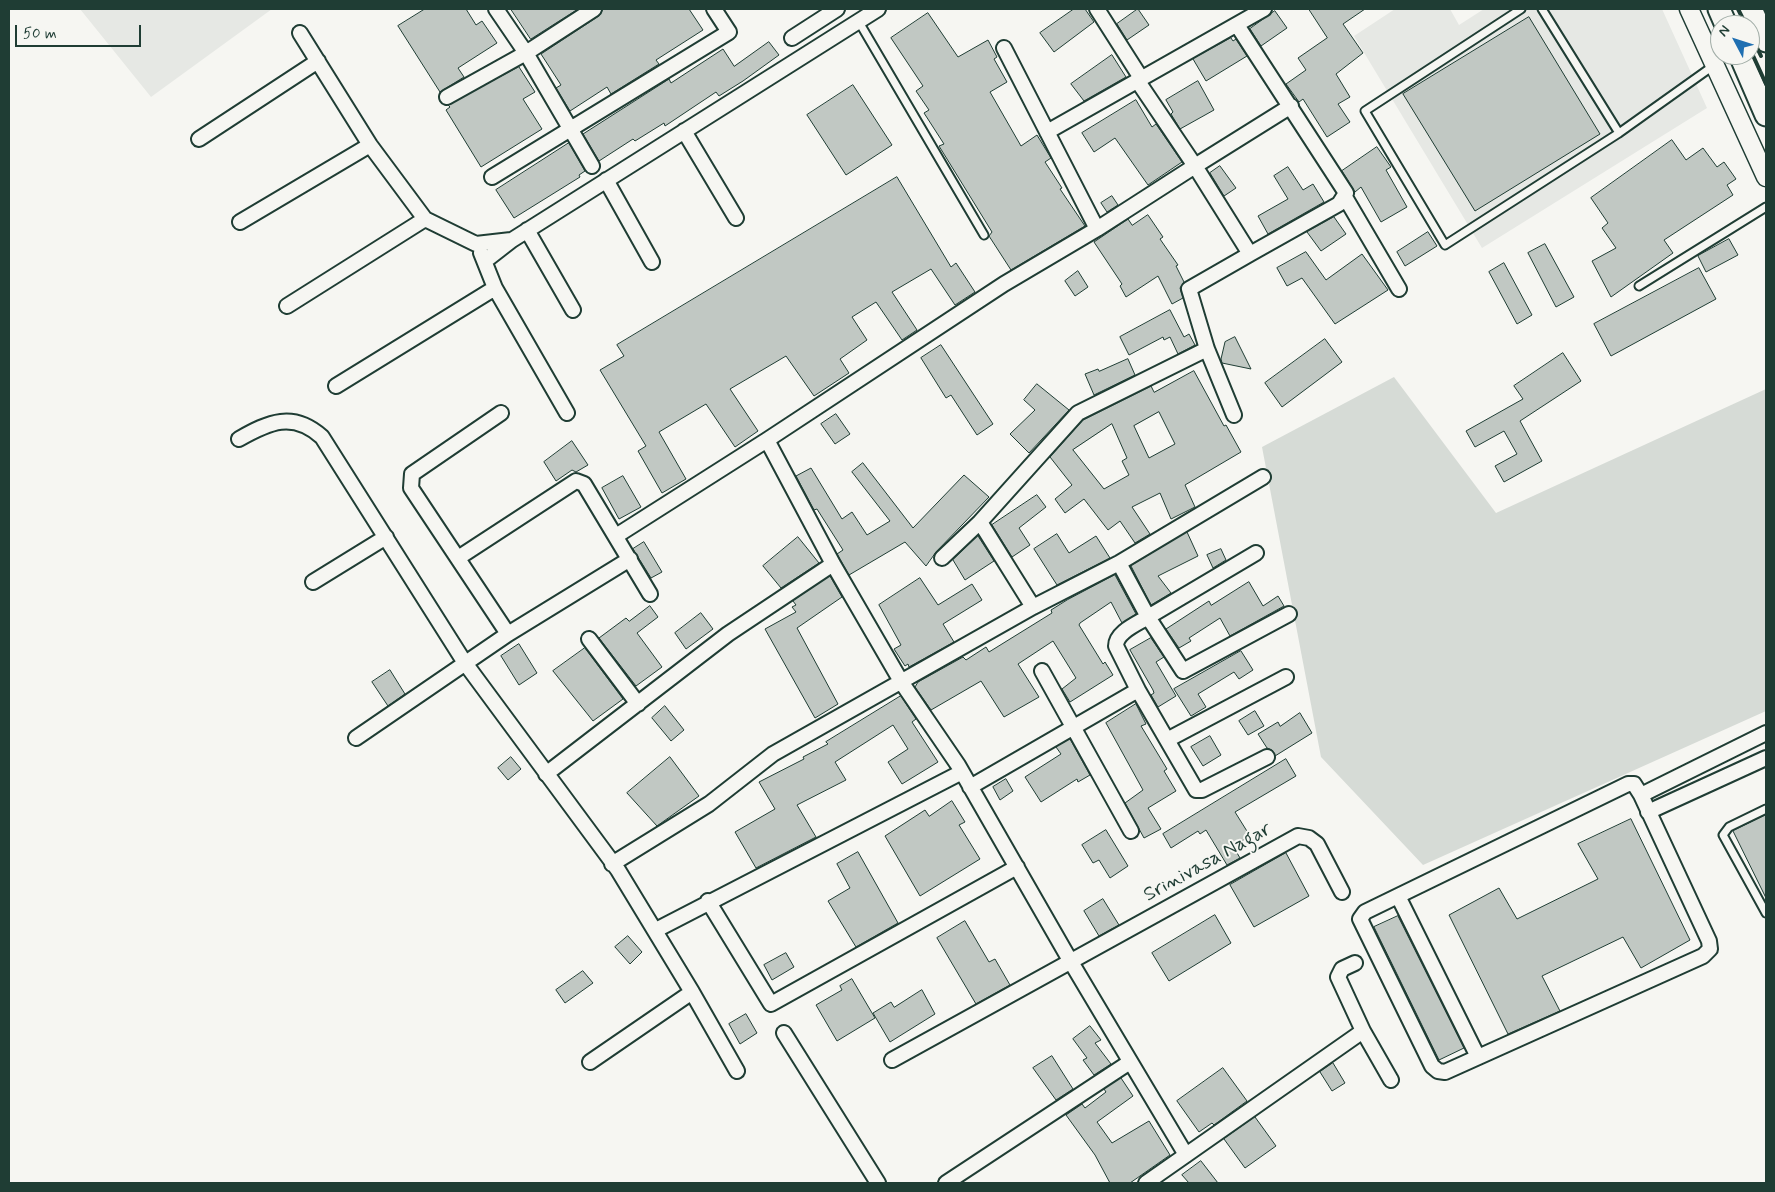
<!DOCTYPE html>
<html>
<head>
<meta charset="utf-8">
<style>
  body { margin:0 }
  #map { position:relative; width:1775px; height:1192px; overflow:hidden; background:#f6f6f2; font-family:Mynerve,sans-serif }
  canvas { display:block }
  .frame { position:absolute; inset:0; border:10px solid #1f3d34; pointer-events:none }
  .north { position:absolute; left:1710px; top:15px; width:50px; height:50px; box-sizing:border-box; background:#f6f6f2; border:1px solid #a0aca6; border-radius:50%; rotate:310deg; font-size:14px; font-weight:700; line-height:20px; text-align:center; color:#1f3d34 }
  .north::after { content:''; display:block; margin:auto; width:18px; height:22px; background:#1f6fb2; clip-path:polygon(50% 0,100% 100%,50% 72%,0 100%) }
  .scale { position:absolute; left:15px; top:25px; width:126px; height:22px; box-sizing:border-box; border:2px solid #1f3d34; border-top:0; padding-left:6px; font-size:15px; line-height:18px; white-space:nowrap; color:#1f3d34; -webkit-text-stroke:4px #f6f6f2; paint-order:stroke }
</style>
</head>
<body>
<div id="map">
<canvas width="1775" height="1192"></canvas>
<div class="frame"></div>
<div class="north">N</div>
<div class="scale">50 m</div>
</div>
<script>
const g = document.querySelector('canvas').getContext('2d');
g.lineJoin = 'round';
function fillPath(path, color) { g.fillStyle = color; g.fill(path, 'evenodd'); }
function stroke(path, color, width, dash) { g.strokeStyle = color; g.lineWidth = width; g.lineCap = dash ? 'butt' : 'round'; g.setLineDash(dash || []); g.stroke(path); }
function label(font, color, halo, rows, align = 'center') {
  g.font = font + ' Mynerve,sans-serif'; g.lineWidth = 4; g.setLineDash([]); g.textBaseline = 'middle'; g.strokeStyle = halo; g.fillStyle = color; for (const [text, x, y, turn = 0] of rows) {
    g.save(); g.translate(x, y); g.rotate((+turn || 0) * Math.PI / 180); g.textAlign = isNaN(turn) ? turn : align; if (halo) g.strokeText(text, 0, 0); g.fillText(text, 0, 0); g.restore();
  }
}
const built = new Path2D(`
  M80 9H272L151 97Z
  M1395 9H1450L1459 25 1484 9H1662L1707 108 1482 248 1354 36Z`);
const green = new Path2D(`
  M1394 377 1496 513 1766 389V711L1423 865 1321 757 1262 447Z`);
const building = new Path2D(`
  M425 9H466L476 25 482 21 497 43 458 68 464 77 440 92 398 26Z
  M511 9H578L531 39Z
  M603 9H689L703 30 656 60 659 64 611 94 607 87 570 111 556 88 561 85 541 54 599 16Z
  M1074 9H1085L1094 22 1054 52 1040 33Z
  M1138 9 1149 25 1127 40 1117 24Z
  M1309 9H1365L1343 24 1363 53 1336 74 1350 97 1338 104 1350 122 1327 137 1303 99 1299 102 1286 84 1306 70 1298 58 1327 38Z
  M1275 11 1287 28 1261 46 1250 29Z
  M928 13 958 57 988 40 997 57 994 59 1007 82 990 92 1021 146 1037 135 1051 158 1045 162 1062 188 1060 189 1085 226 1011 270 989 236 992 232 939 146 944 144 924 113 929 110 916 91 923 86 891 38Z
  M1529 17 1600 134 1475 211 1403 94Z
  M1231 38 1233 41 1236 39 1247 56 1206 81 1193 59Z
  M769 42 779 55 743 81 719 96 716 92 665 126 664 123 635 141 633 139 599 161 583 134 669 79 671 83 723 49 734 66Z
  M1112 55 1126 77 1084 101 1071 84Z
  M519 67 535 92 523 99 542 129 481 167 446 110 450 107 448 105Z
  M1198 81 1214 110 1180 129 1171 114 1173 112 1166 100Z
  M853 85 892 145 846 175 807 115Z
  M1136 100 1152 127 1156 124 1182 162 1148 185 1115 138 1094 152 1082 133Z
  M1672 140 1686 160 1703 148 1717 167 1724 162 1736 179 1727 185 1733 195 1664 240 1673 253 1611 297 1592 261 1616 248 1602 228 1608 223 1591 198Z
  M569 143 585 171 579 175 580 177 514 218 496 190Z
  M1377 147 1391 167 1386 170 1407 207 1381 222 1361 187 1355 192 1342 171Z
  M1220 166 1236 188 1224 196 1210 173Z
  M1288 167 1303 190 1313 184 1324 202 1268 234 1258 216 1288 199 1274 176Z
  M897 177 951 267 956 263 975 292 955 305 931 269 892 292 917 330 902 340 876 302 852 317 867 340 840 359 849 373 814 396 786 356 730 389 758 431 735 447 706 404 659 432 686 479 662 493 638 451 646 446 600 370 624 356 617 345Z
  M1112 196 1118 205 1107 212 1101 203Z
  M1148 215 1163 237 1160 239 1178 265 1176 266 1184 282 1180 288 1183 298 1172 304 1158 276 1126 297 1120 286 1122 284 1094 242 1128 219 1132 225Z
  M1334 217 1346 234 1321 251 1307 232Z
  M1428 232 1437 246 1405 266 1397 252Z
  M1729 239 1738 255 1706 272 1698 256Z
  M1545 244 1574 297 1556 307 1528 253Z
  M1306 252 1326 280 1362 254 1388 290 1335 324 1302 278 1287 286 1277 268Z
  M1504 263 1532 315 1517 324 1489 272Z
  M1699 268 1716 299 1611 356 1594 324Z
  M1078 271 1088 287 1075 296 1065 281Z
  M1170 310 1184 337 1189 334 1195 345 1178 354 1170 337 1164 340 1163 337 1129 355 1120 337Z
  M1235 337 1251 369 1222 363 1221 359 1225 342Z
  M1325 339 1342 362 1282 407 1265 383Z
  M941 345 993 424 977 435 951 395 946 398 921 358Z
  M1563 353 1581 381 1520 421 1542 461 1504 482 1495 466 1517 454 1504 431 1475 447 1466 431 1523 399 1514 386Z
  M1128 359 1135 375 1094 395 1085 374 1098 369 1099 371Z
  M1194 371 1224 426 1226 425 1241 452 1185 485 1195 507 1171 519 1160 493 1132 507 1150 534 1135 543 1120 521 1108 530 1084 499 1065 513 1055 499 1072 485 1050 457 1083 420 1151 386 1154 392ZM1159 412 1175 444 1149 458 1134 426ZM1112 424 1127 458 1122 461 1129 475 1104 489 1073 450Z
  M1037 384 1069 410 1029 453 1010 434 1035 410 1024 400Z
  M836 414 850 434 835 444 821 424Z
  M572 441 588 465 576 472 572 470 556 481 544 462Z
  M863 463 913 528 964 475 989 497 936 552 926 566 905 542 849 575 837 554 843 550 817 509 814 510 796 476 811 468 842 519 852 512 867 535 890 521 852 472Z
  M623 476 641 507 619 519 602 488Z
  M1037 495 1046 507 1019 528 1030 545 1012 557 992 525Z
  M1187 532 1198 556 1158 576 1171 593 1151 605 1131 566Z
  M1057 534 1069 553 1096 536 1110 558 1057 585 1034 549Z
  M978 536 994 561 965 580 953 560Z
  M798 537 819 563 781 588 763 566Z
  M644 542 662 572 651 578 633 549Z
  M1221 549 1226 560 1213 568 1207 555Z
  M1115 575 1136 614 1122 623 1111 602 1080 623 1079 625 1103 664 1105 662 1113 675 1070 702 1062 689 1076 678 1053 641 1018 664 1039 697 1004 717 981 681 931 710 915 687 918 682 963 657 966 660 986 647 989 652 1052 613 1051 610 1067 600Z
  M830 576 842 597 797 628 838 704 815 718 765 629 796 612 792 607 796 605 793 601Z
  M920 578 938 605 972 584 982 600 943 624 954 642 909 667 908 664 905 666 894 649 901 645 879 605Z
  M1249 582 1263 606 1278 596 1284 606 1230 636 1220 618 1189 638 1191 641 1179 648 1166 629 1209 601 1211 605Z
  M650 606 658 617 637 633 662 667 636 686 599 638 626 618 629 621Z
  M701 613 713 629 686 649 675 633Z
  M1151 638 1164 657 1156 662 1176 696 1158 707 1151 695 1154 693 1153 690 1130 650Z
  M519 644 537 673 519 685 501 656Z
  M585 648 623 699 593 721 553 671Z
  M1241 651 1253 670 1239 679 1234 672 1198 694 1206 707 1191 716 1174 689Z
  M390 670 405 694 388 706 372 682Z
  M901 696 916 719 912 722 938 762 902 784 888 762 908 749 893 725 835 762 846 780 797 805 816 837 756 868 735 832 775 809 759 782 804 759 803 757 828 744 826 742Z
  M1136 704 1146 724 1141 726 1167 769 1164 771 1176 791 1148 808 1161 829 1144 838 1125 803 1143 790 1106 723Z
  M665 706 684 730 671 741 652 718Z
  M1255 711 1264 726 1248 735 1239 721Z
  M1300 713 1312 733 1275 756 1272 750 1267 748 1258 734 1278 722 1280 726Z
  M1210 736 1221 755 1203 766 1191 747Z
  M1070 739 1090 775 1078 782 1077 779 1041 802 1025 777 1061 754 1056 747Z
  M511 757 521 769 508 780 498 768Z
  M670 757 699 796 657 826 627 793Z
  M1286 759 1296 776 1235 812 1250 836 1233 846 1240 858 1227 865 1206 830 1200 834 1198 831 1171 848 1163 834Z
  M1006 779 1013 791 1000 800 993 787Z
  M952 801 965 822 959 825 980 859 920 896 885 836 925 810 929 816Z
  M1766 815V898L1733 831Z
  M1631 819 1690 940 1641 968 1623 937 1542 976 1560 1011 1508 1034 1449 915 1499 888 1517 919 1598 879 1578 844Z
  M1106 830 1128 866 1110 878 1099 860 1093 863 1082 845Z
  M858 852 898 923 856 947 828 901 850 888 837 864Z
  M1286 853 1309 896 1254 927 1230 885Z
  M1103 899 1119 925 1099 936 1084 911Z
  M1215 915 1231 943 1169 981 1152 953Z
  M1398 916 1464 1048 1439 1060 1374 927Z
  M965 921 989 962 995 959 1010 985 976 1004 937 938Z
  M628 936 642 952 630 964 615 947Z
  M786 953 794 967 772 980 764 965Z
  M583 971 593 983 565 1003 556 990Z
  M852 979 875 1018 837 1041 816 1005 842 990 840 986Z
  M922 990 935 1014 890 1042 873 1013 891 1002 894 1007Z
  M746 1014 757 1033 740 1044 729 1024Z
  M1090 1026 1101 1040 1095 1043 1111 1064 1094 1075 1083 1060 1087 1058 1073 1039Z
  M1052 1056 1073 1089 1056 1100 1033 1068Z
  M1333 1063 1345 1083 1332 1091 1320 1072Z
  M1223 1068 1247 1101 1214 1125 1212 1123 1199 1132 1177 1101Z
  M1121 1078 1133 1096 1097 1122 1112 1143 1149 1121 1170 1155 1130 1183H1110L1095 1155 1066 1115 1082 1104 1085 1108 1106 1092 1104 1089Z
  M1255 1117 1276 1146 1245 1168 1224 1139Z
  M1201 1161 1218 1183H1189L1182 1175Z`);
const service = new Path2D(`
  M1521 9 1365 111 1445 245 1619 133
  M1542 9 1619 133 1713 66
  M859 22 984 235
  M1639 286 1766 207
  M1766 809 1729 827 1723 835 1766 913`);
const minor = new Path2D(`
  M496 9 526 53 592 166
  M1097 9 1141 78
  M1237 25 1346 193 1339 204 1250 254
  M300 33 370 145 425 219 476 244 511 240
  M792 38 837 9
  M1004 48 1097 229
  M447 97 526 53 594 9
  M684 131 736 218
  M1047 132 1264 9
  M199 139 318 61
  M492 177 729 32 714 9
  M606 180 652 262
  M1345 197 1399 289
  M240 222 370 145
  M527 230 573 310
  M481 253 495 288 567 413
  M485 261 512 240 878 9
  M287 306 425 219
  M336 386 495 288
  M501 413 412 474 411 488 508 634
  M1234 415 1207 349 1189 289 1250 254 1195 166 1291 106
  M239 439C269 422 293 411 322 437L465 663 618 870 692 992 590 1062
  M767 440 833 564 902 683 958 765 1071 962 1186 1155 1363 1031
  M980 522 1033 607
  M616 536 767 440 1004 284 1097 229 1195 166 1137 80
  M1256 553 1148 617 1183 671 1289 614
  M458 558 576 481 584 484 650 594
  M942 558 980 522 1078 413 1207 349
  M313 582 386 537
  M589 639 638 704
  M1042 671 1131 831
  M1138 690 1196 790H1202L1267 757
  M356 738 508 634 630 559
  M1167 740 1286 677
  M546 774 728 634 833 564
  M1628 784H1634L1641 795 1709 941 1710 949 1703 956 1445 1072 1438 1071 1432 1066 1360 919 1365 912Z
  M970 787 1138 690 1116 646C1116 632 1137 624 1148 617L1119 563
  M1641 795 1766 733
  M1648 812 1766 758
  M612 864 709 804 773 754 1033 607 1119 563 1263 477
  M1398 896 1478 1057
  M708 901 771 1004 1017 867
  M656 930 962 772
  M1355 963 1342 969 1338 977 1363 1031 1391 1080
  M692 992 737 1071
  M784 1033 878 1183
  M892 1060 1298 836 1309 838 1317 844 1342 892
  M946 1183 1130 1062
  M1146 1183 1186 1155`);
const tertiary = new Path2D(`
  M1689 9 1766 177`);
const primary = new Path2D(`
  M1719 9 1726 25
  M1751 9 1766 41
  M1740 55 1766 115`);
const rail = new Path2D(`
  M1738 9 1746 25
  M1750 33 1761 56
  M1750 49 1766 84`);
const streetNames = [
  ["Srinivasa Nagar",1208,863,-29]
];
fillPath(built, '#e6e8e4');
fillPath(green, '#d6dbd6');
fillPath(building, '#c1c8c3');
stroke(building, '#1f3d34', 1);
stroke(service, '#1f3d34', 11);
stroke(minor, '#1f3d34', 18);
stroke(tertiary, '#1f3d34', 21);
stroke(primary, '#1f3d34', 25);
stroke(service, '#f6f6f2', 7);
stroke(minor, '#f6f6f2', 14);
stroke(tertiary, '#f6f6f2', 18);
stroke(primary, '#f6f6f2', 21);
stroke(rail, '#1f3d34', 4);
label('20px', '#1f3d34', '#f6f6f2', streetNames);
</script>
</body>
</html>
